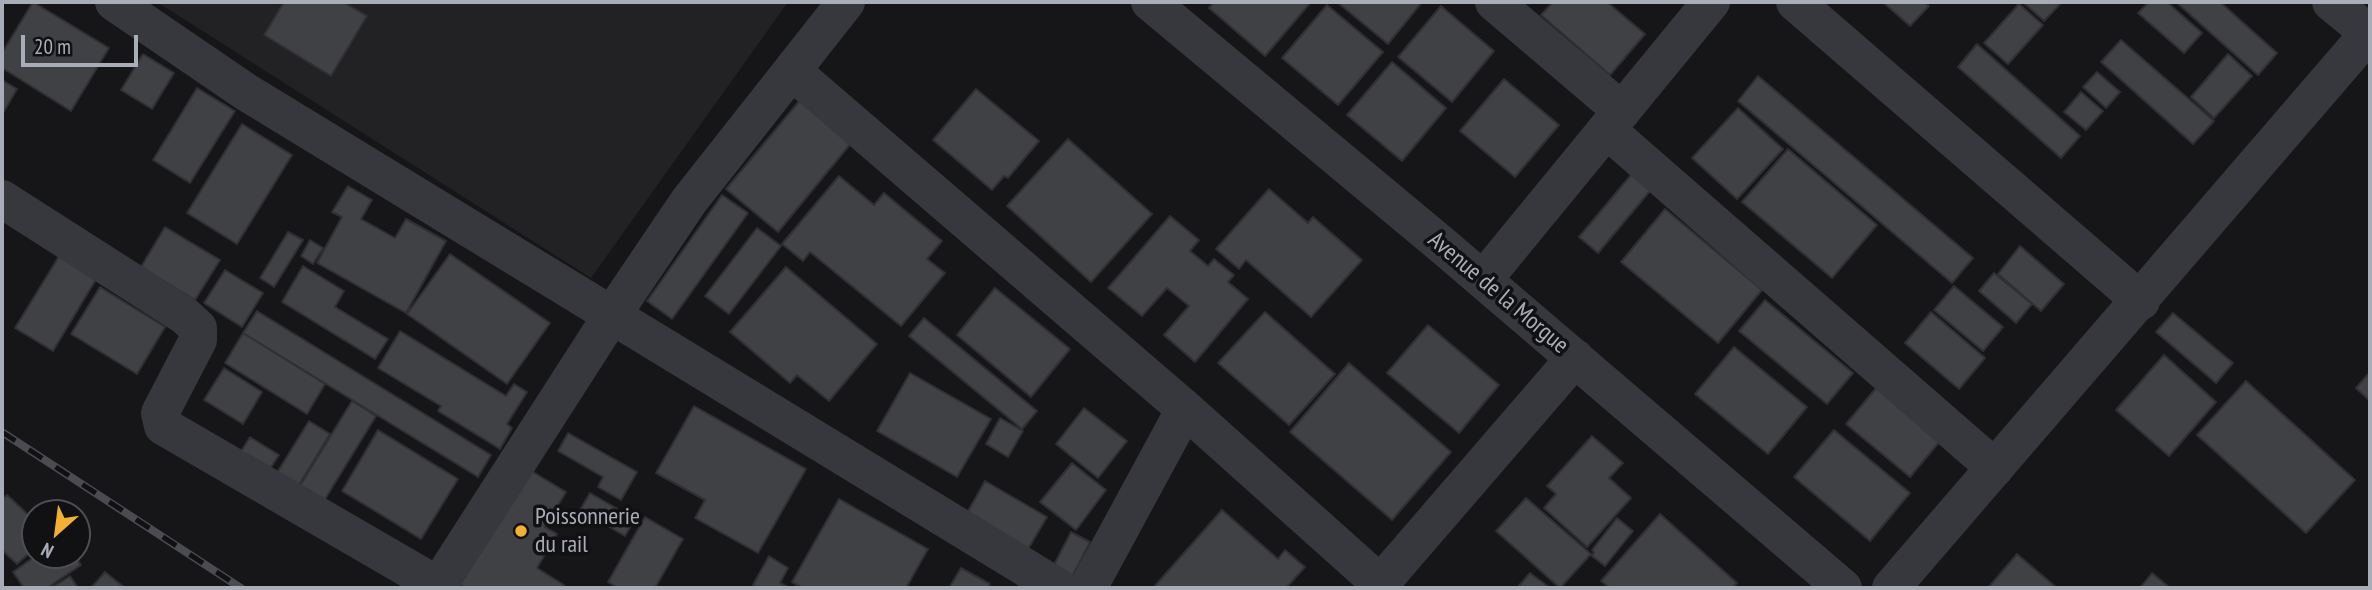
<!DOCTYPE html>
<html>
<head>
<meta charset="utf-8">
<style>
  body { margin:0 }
  #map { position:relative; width:2372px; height:590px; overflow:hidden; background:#161618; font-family:"PT Sans Narrow",sans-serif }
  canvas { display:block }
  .frame { position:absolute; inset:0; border:4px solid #a8adb8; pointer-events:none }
  .north { position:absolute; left:21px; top:499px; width:70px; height:70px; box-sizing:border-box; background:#111113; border:2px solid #4d4f55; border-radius:50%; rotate:208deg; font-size:19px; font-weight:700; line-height:28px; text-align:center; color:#a8adb8 }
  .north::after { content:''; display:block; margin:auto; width:24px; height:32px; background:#f2b134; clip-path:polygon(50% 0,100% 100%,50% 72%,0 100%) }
  .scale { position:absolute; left:21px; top:35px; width:117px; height:32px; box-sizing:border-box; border:4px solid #a8adb8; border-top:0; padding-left:9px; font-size:21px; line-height:24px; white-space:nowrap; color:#a8adb8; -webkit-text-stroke:5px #111113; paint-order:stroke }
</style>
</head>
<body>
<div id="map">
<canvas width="2372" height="590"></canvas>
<div class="frame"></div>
<div class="north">N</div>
<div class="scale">20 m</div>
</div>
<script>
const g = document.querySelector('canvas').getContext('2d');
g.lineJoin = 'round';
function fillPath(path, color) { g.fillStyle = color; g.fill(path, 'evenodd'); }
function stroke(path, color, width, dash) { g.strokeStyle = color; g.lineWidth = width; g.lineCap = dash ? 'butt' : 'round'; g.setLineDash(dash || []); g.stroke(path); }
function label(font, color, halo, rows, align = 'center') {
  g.font = font + ' "PT Sans Narrow",sans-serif'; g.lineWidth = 7; g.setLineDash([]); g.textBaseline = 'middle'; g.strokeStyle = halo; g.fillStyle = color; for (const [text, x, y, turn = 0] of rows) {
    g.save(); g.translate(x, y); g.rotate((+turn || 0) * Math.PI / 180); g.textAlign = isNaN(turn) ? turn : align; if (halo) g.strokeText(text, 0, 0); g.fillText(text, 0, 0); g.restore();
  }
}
const built = new Path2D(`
  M157 2H788L591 278Z`);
const building = new Path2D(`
  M33 2 109 48 71 111 2 68V53Z
  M284 2H343L367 16 331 76 264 35Z
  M1214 2H1311L1265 56 1209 8Z
  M1337 2H1422L1388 44Z
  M1553 2H1607L1645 34 1610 75 1541 15Z
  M1883 2H1924L1929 6 1910 26Z
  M2023 2H2062L2044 21Z
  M2149 2H2167L2202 33 2184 53 2138 13Z
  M2176 2H2220L2277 53 2258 75Z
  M2019 4 2043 25 2008 64 1984 43Z
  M1327 5 1383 52 1338 105 1282 58Z
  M1441 6 1494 51 1452 102 1398 57Z
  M2121 40 2214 121 2193 144 2101 62Z
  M1977 44 2080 136 2061 158 1958 67Z
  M143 54 174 73 152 109 121 90Z
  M2228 54 2252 76 2214 118 2191 97Z
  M1392 62 1446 108 1402 161 1347 115Z
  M2097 72 2120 92 2106 108 2083 87Z
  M1758 76 1973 258 1952 283 1738 101Z
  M1504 79 1559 125 1515 177 1460 131Z
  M2 80 17 89 3 113 2 112Z
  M197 88 235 111 190 183 153 160Z
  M976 89 1039 141 1008 178 1004 176 992 190 933 140Z
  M2081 92 2103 111 2086 130 2064 112Z
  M801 99 852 142 778 232 726 189Z
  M1738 108 1783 149 1737 199 1692 158Z
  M242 124 292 155 237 244 187 213Z
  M1068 139 1152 214 1091 282 1007 206Z
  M1788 149 1877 225 1832 278 1742 202Z
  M1636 169 1655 185 1598 253 1579 237Z
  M839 176 874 205 884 193 942 241 927 259 945 273 901 326 810 252 803 261 782 244Z
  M348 186 372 200 361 219 395 238 406 219 446 241 406 313 317 263 342 217 332 212Z
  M1269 189 1308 223 1313 217 1362 260 1311 317 1246 260 1239 269 1216 249Z
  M722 195 748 213 672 319 647 301Z
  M1665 209 1762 290 1718 343 1621 262Z
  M1170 216 1199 240 1190 251 1208 266 1214 259 1234 275 1228 282 1248 299 1195 362 1164 335 1189 306 1167 288 1142 316 1108 288Z
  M165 227 220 260 195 300 141 267Z
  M757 228 781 246 729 314 705 296Z
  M288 232 303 240 274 287 260 278Z
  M310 240 323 248 313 264 301 256Z
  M2020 246 2064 284 2041 311 1998 274Z
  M61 253 98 276 53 351 15 328Z
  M450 254 550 323 507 384 407 314Z
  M303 266 344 291 335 307 388 339 375 359 282 302Z
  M786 267 877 344 829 401 797 375 790 383 730 332Z
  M225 270 263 293 242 327 204 303Z
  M1994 273 2032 304 2016 323 1979 291Z
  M1954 286 2003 327 1983 351 1934 310Z
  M100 287 165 327 137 374 71 334Z
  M995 288 1070 349 1031 397 957 335Z
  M1765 300 1853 373 1827 404 1739 331Z
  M257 311 491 455 478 477 243 333Z
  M1265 312 1335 374 1289 425 1218 363Z
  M1931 312 1985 358 1959 389 1905 343Z
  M2173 313 2233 363 2216 383 2156 332Z
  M924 318 1037 411 1022 429 909 336Z
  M1428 325 1499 385 1459 433 1387 373Z
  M400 331 506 396 514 384 527 392 507 424 512 428 500 449 438 411 441 406 378 368Z
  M243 333 325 384 307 414 225 363Z
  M1734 347 1807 407 1768 454 1695 394Z
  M2164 355 2216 402 2169 456 2116 410Z
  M1349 363 1451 452 1392 520 1290 432Z
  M224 368 262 392 243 424 204 400Z
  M2370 372V401L2356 388Z
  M910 373 991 419 957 477 877 431Z
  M2246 381 2355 480 2306 533 2197 435Z
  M1877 387 1941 440 1910 477 1846 424Z
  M352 401 376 416 322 504 298 489Z
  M694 406 806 469 758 553 695 518 705 500 656 473Z
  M1084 408 1127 441 1098 478 1056 444Z
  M1000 418 1023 431 1008 457 986 444Z
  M309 421 330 434 297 488 275 476Z
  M378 430 458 479 421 539 342 491Z
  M1834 430 1910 493 1870 541 1794 477Z
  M568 433 637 472 621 500 598 487 603 477 558 451Z
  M1592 436 1623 463 1609 478 1631 498 1587 547 1544 508 1556 494 1547 486Z
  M250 437 279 455 267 473 239 455Z
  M1072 463 1106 490 1076 530 1040 502Z
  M528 469 566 492 545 527 557 534 537 568 564 585 562 588H466L459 584Z
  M985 481 1047 517 1028 549 967 513Z
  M590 493 635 519 625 536 580 510Z
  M7 495 35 521V548L17 564 2 550V499Z
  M1526 498 1591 554 1560 588 1496 531Z
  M839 499 928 549 906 588H803L792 582Z
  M1222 510 1278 559 1285 550 1305 567 1286 588H1153Z
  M1660 514 1737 583 1732 588H1610L1601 581Z
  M645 517 683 539 655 588H618L608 582Z
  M1617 518 1633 531 1605 566 1592 556 1594 552 1592 550Z
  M1071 532 1090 542 1071 579 1052 569Z
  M2017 554 2057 588H1988Z
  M37 555H74L81 565 47 588H24L13 572Z
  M769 556 788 568 780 583 790 588H759L753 585Z
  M961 568 990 584 987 588H949Z
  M105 572 125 588H91Z
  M1530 573 1550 588H1517Z
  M2152 573 2170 588H2140Z
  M70 576 78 588H51Z`);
const minor = new Path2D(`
  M114 2 246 92 1059 588
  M1150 2 1442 245 1843 588
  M1494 2 1622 111
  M1795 2 2141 301
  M2331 2 2370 34
  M792 71 1185 409 1385 588
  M1607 130 1995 468
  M2 199 185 316 198 328V340L160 413 163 426 442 588
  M1483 280 1711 2
  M1380 584 1575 358
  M438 586 612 315 689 201 846 2
  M1088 588 1185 409
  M1891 588 2370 32`);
const rail = new Path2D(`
  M2 432 241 588`);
const markers = [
  [521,531,7,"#f2b134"]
];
const streetNames = [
  ["Avenue de la Morgue",1498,293,40]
];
const poiNames = [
  ["Poissonnerie",535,517],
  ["du rail",535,545]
];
fillPath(built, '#222225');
fillPath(building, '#404145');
stroke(building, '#303034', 2);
stroke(minor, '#37383d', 38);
stroke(rail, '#4a4c52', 8);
stroke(rail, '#111113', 5, [16]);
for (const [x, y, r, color] of markers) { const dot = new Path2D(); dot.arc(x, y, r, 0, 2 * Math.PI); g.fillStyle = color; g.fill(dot); stroke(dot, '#111113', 2.5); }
label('24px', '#a8adb8', '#111113', streetNames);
label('24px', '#a8adb8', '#111113', poiNames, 'left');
</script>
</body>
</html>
